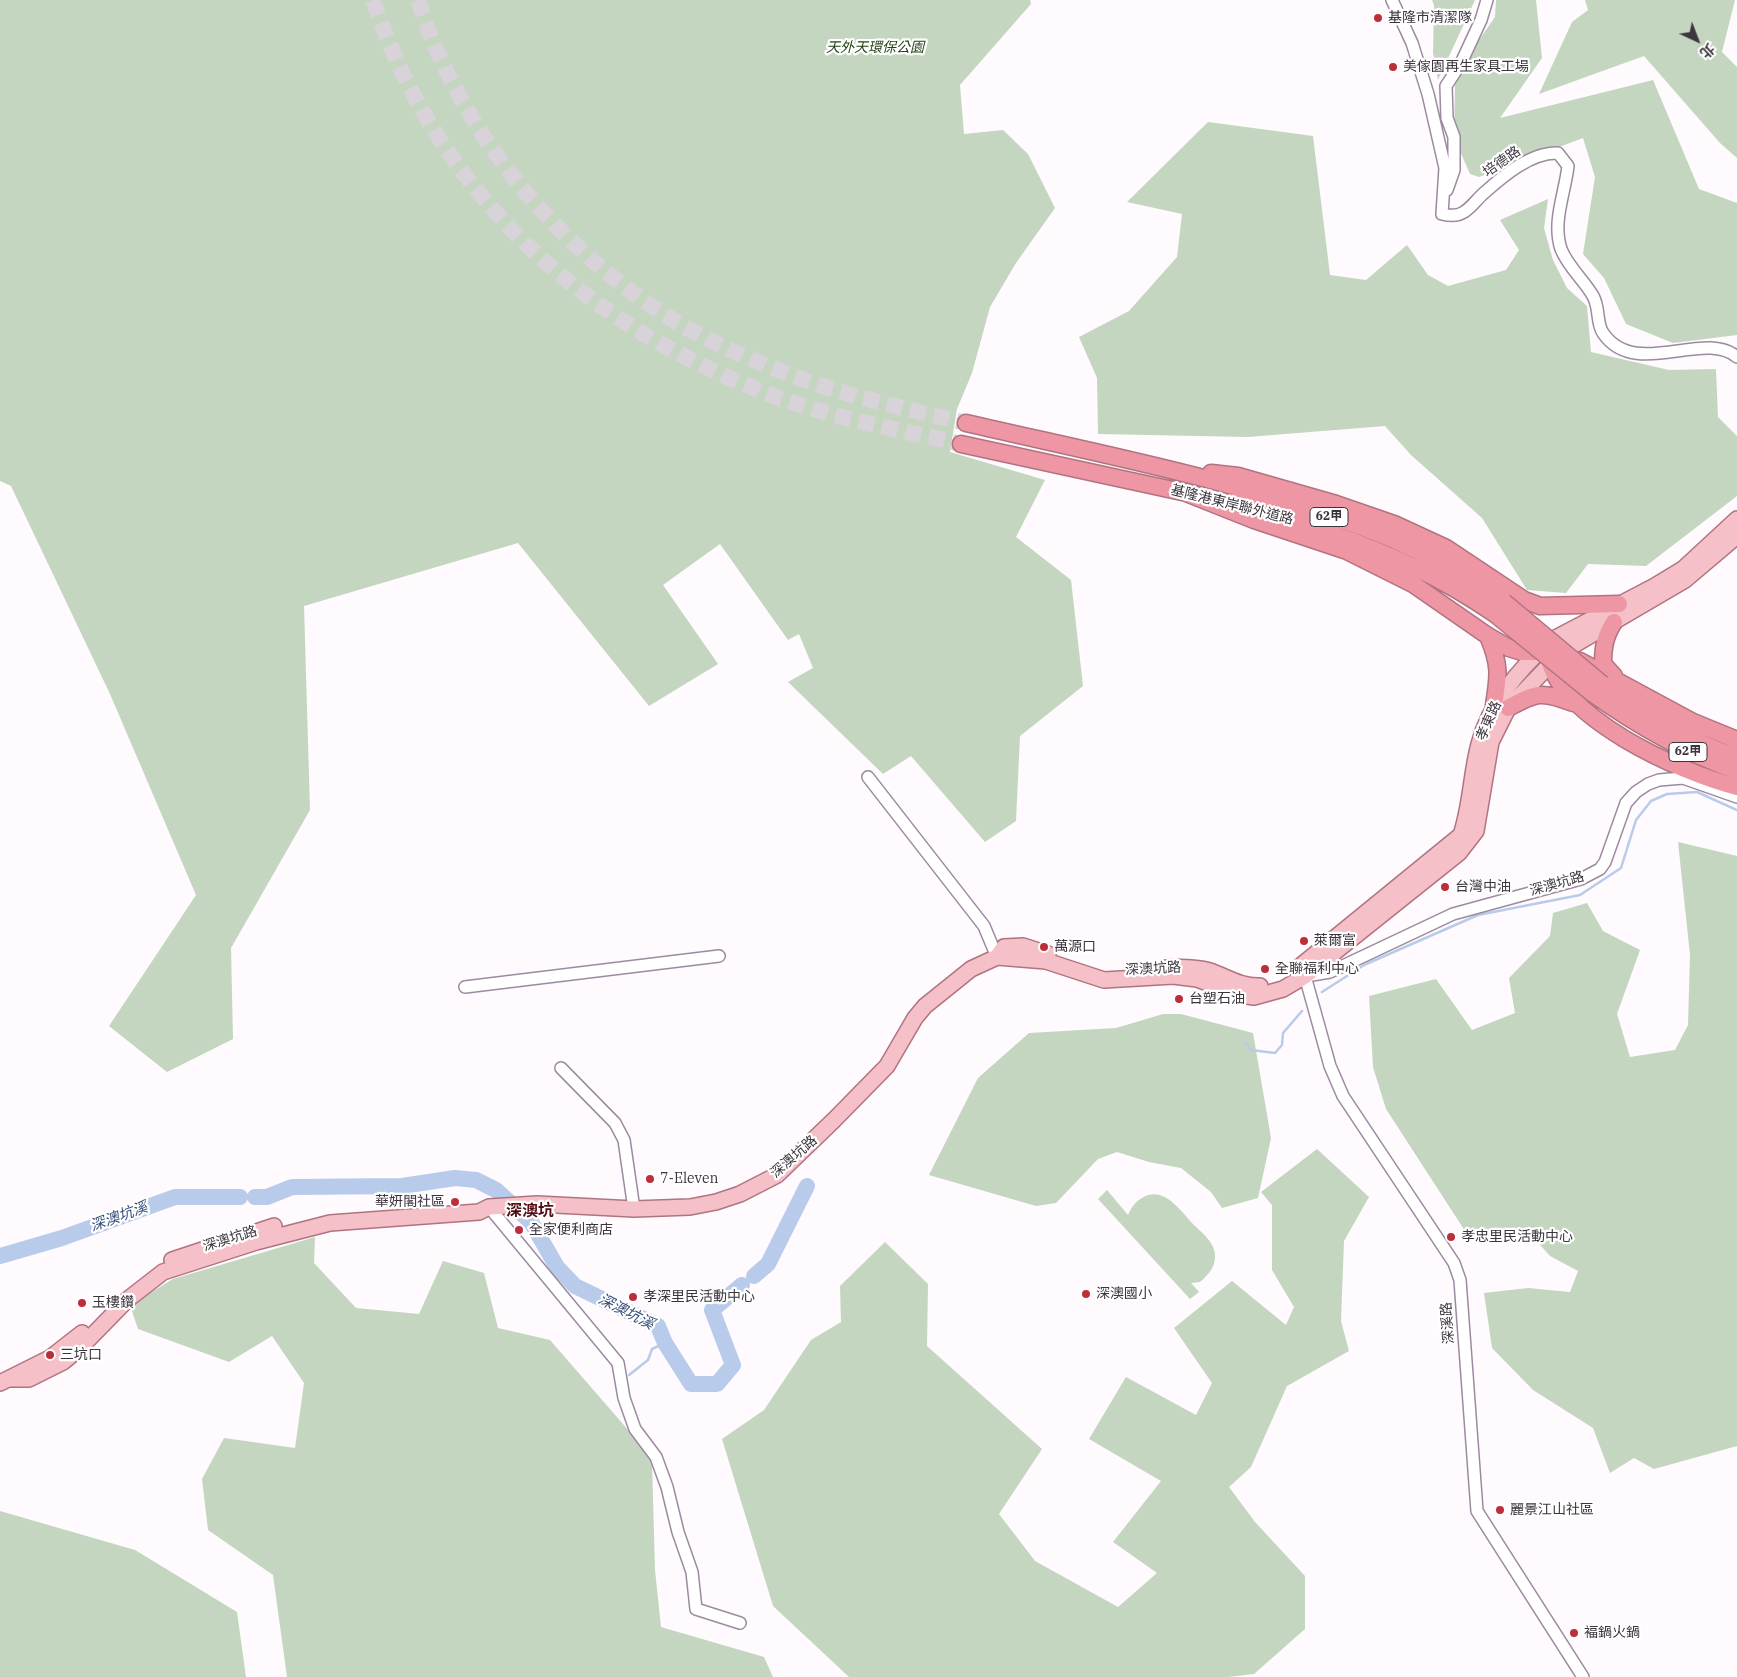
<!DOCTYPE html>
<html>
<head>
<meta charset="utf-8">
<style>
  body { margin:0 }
  #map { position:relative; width:1737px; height:1677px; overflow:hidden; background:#fefafe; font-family:"IBM Plex Serif","Noto Sans TC",serif }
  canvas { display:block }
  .north { position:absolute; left:1672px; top:15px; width:50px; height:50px; -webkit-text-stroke:4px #fff; paint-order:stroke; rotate:137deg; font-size:14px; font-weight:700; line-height:20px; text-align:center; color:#3c353e }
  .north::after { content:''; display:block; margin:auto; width:18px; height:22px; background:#3c353e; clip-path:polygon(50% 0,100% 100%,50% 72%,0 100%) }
</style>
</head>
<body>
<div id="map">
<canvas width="1737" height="1677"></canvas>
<div class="north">北</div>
</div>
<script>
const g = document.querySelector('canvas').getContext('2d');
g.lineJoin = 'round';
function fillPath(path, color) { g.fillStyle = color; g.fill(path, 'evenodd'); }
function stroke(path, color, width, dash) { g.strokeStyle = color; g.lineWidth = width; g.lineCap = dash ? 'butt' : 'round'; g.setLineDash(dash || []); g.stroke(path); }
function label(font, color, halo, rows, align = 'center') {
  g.font = font + ' "IBM Plex Serif","Noto Sans TC",serif'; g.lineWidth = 4.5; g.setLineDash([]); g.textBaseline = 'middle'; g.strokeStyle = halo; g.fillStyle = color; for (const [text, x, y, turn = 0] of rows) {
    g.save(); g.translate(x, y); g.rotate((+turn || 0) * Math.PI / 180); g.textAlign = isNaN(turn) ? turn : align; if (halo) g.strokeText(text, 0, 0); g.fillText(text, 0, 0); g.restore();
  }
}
const green = new Path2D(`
  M0 0H1030L1031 4 960 85 964 134 1003 130 1028 154 1055 208 1016 263 990 307 972 373 957 409 950 452 1045 480 1016 537 1071 580 1083 686 1020 736 1016 821 985 842 911 756 883 774 788 682 813 668 799 634 788 640 720 544 663 585 718 664 649 706 518 543 304 606 310 810 231 948 233 1039 167 1072 109 1026 196 895 110 694 11 486 0 481Z
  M1432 0H1475L1438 80 1433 53 1434 5Z
  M1496 0H1536L1542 58 1500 118 1653 80 1699 189 1737 203V335L1673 343 1626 324 1604 278 1583 254 1595 177 1583 138 1479 177 1470 174 1454 137 1455 85 1477 43 1495 17Z
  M1585 0H1735L1722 52 1737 67V158L1720 143 1644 56 1539 94 1572 22 1588 10Z
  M1208 122 1313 136 1330 275 1366 280 1407 245 1428 275 1448 286 1506 270 1519 250 1500 220 1548 199 1544 228 1553 260 1567 288 1587 306 1591 352 1669 370 1716 369 1718 417 1737 436V496L1646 566 1588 564 1566 593 1527 590 1482 518 1411 455 1385 426 1248 437 1098 434 1097 378 1079 337 1129 311 1177 257 1182 214 1127 202Z
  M1678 842 1737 856V1446L1654 1469 1634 1458 1610 1473 1593 1428 1533 1390 1492 1348 1484 1293 1528 1288 1570 1292 1578 1271 1550 1256 1526 1229 1467 1234 1386 1109 1373 1067 1369 996 1436 979 1472 1030 1515 1013 1509 978 1550 936 1553 913 1587 903 1603 931 1640 950 1617 1014 1630 1057 1675 1050 1688 1025 1690 955Z
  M1163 1014H1181L1253 1033 1271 1138 1258 1198 1222 1208 1211 1192 1181 1168 1149 1162 1117 1152 1098 1159 1056 1203 1036 1206 929 1175 978 1078 1029 1033 1116 1028Z
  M1317 1149 1369 1197 1344 1241 1341 1321 1349 1351 1287 1386 1251 1467 1229 1487 1255 1522 1305 1576V1629L1254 1674 1228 1677H849L773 1606 722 1439 764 1410 811 1340 841 1322 840 1286 885 1242 928 1284 927 1346 1042 1449 999 1514 1035 1561 1118 1607 1157 1573 1113 1542 1161 1481 1089 1439 1126 1377 1196 1415 1212 1383 1174 1328 1232 1281 1286 1325 1294 1307 1272 1270V1205L1261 1192Z
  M1107 1190 1128 1215C1131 1208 1135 1202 1142 1198 1163 1185 1180 1210 1192 1223 1201 1232 1216 1243 1215 1257 1215 1268 1207 1276 1200 1282L1191 1283 1199 1292 1190 1299 1098 1199Z
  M315 1237 314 1263 356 1308 419 1314 443 1261 484 1273 498 1328 550 1340 636 1439 652 1462 655 1570 661 1627 764 1657 773 1677H287L273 1575 208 1530 202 1479 224 1438 295 1448 304 1383 272 1336 229 1362 138 1329 130 1305 173 1279Z
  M0 1511 135 1550 237 1612 246 1677H0Z`);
const stream = new Path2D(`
  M1322 992 1364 965 1478 915 1580 895 1621 868 1636 820 1651 801 1667 794 1697 792 1737 810
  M1245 1043 1251 1050 1275 1053 1282 1045 1283 1033 1302 1011
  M629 1375 648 1360 652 1349 665 1343`);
const river = new Path2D(`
  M255 1197H267L292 1187 402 1186 455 1178 476 1180 496 1190 531 1222 557 1267 575 1286 658 1326 665 1343 691 1384H717L733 1365 712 1310 742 1285
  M0 1256 62 1238 175 1197H240
  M754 1276 768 1264 807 1186`);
const highwayTunnel = new Path2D(`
  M373 0C440 198 586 327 779 398 838 419 900 430 961 444
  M418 0C460 132 557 249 675 321 708 341 745 357 781 371 840 395 904 408 966 423`);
const minor = new Path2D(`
  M1392 0 1412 43 1428 94 1445 168 1442 214C1450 216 1458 216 1464 212 1472 207 1477 199 1484 193 1503 176 1531 152 1558 153L1568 166C1565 193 1552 222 1561 249 1568 267 1584 280 1593 296 1600 308 1596 323 1603 333 1635 380 1704 329 1737 357
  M1447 190 1454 170V137L1447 118 1446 86 1461 63 1481 20 1487 0
  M868 777 984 926 997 957
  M1301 970 1305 976 1330 1066 1343 1096 1454 1263 1460 1280 1477 1511 1583 1677
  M1306 976 1330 972 1453 914 1581 879 1600 869 1605 862 1626 803 1636 792 1648 784 1659 780 1683 778 1737 797
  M465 987 719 956
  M561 1068 615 1123 624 1140 634 1209
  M489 1207 618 1363 624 1398 635 1429 656 1457 667 1487 678 1532 692 1572 696 1609 740 1623`);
const major = new Path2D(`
  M997 957 1004 947 1023 946 1048 954
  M1166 968C1181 967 1195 967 1210 971 1227 977 1241 987 1260 986
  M1298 968 1461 835C1471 805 1471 774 1479 744 1490 702 1519 670 1550 641L1655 586 1683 569 1737 519
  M172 1260 274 1226
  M10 1379H29L63 1362 80 1348 127 1300 163 1272 256 1242 330 1223 479 1212 489 1207 537 1204 634 1209 690 1207 716 1202 740 1194 777 1175 834 1120 887 1066 915 1018 925 1006 971 969 997 957 1046 961 1104 980 1173 976 1197 979 1240 995 1254 997 1283 989 1305 976 1459 853 1476 831 1491 742 1508 708 1562 652 1685 580 1737 536
  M0 1383 50 1358 82 1333`);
const highway = new Path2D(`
  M966 423C1100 454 1238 480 1367 529 1416 547 1461 573 1504 602
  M961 444 1196 495
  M1211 473 1238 476 1336 504 1394 524 1446 548 1524 600 1540 606 1619 604
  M1186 493 1254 520 1347 551 1413 584 1488 636 1509 648 1522 652H1548C1554 717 1682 773 1737 787
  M1232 502C1266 509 1299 521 1331 533 1392 555 1441 577 1495 614
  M1614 622C1605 636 1603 647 1603 664L1614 676
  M1488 636C1500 664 1499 675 1494 705
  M1580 661 1693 722 1737 740
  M1602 684C1644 714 1688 741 1737 757
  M1592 693C1638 726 1684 752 1737 771
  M1508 708C1537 692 1542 691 1573 703`);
const highwayBridge = new Path2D(`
  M1504 602 1602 684
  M1495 614 1592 693`);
const markers = [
  [1378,18,5,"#bd2d3a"],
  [1393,67,5,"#bd2d3a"],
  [1445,887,5,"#bd2d3a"],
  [1304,941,5,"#bd2d3a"],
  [1044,947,5,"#bd2d3a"],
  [1265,969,5,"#bd2d3a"],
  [1179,999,5,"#bd2d3a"],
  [650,1179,5,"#bd2d3a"],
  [455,1202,5,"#bd2d3a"],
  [519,1230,5,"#bd2d3a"],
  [1451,1237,5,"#bd2d3a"],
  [1086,1294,5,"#bd2d3a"],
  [633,1297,5,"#bd2d3a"],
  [82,1303,5,"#bd2d3a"],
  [50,1355,5,"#bd2d3a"],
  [1500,1510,5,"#bd2d3a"],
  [1574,1633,5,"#bd2d3a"]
];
const shields = [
  [1329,517,38],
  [1688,752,38]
];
const shieldNames = [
  ["62甲",1329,517],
  ["62甲",1688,752]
];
const poiNames = [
  ["基隆市清潔隊",1388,18],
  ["美傢園再生家具工場",1403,67],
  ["台灣中油",1455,887],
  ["萊爾富",1314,941],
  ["萬源口",1054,947],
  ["全聯福利中心",1275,969],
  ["台塑石油",1189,999],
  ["7-Eleven",660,1179],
  ["華妍閣社區",445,1202,"right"],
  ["全家便利商店",529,1230],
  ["孝忠里民活動中心",1461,1237],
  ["深澳國小",1096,1294],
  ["孝深里民活動中心",643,1297],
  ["玉樓鑽",92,1303],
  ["三坑口",60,1355],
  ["麗景江山社區",1510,1510],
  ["褔鍋火鍋",1584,1633]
];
const parkNames = [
  ["天外天環保公園",875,48]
];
const streetNames = [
  ["培德路",1502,162,-35],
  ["基隆港東岸聯外道路",1232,505,14],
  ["孝東路",1489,721,-66],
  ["深澳坑路",1557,884,-16],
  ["深澳坑路",1153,969,-3],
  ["深澳坑路",794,1157,-41],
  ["深澳坑路",230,1239,-17],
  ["深溪路",1448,1323,-94]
];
const waterNames = [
  ["深澳坑溪",119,1217,-20],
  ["深澳坑溪",626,1312,27]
];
const quarterNames = [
  ["深澳坑",530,1211]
];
fillPath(green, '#c4d6bf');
stroke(stream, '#b8cbeb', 2.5);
stroke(river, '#b8cbeb', 16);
stroke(highwayTunnel, '#d7d3d8', 16, [16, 8]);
stroke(minor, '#9c8aa0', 14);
stroke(major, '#b07480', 18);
stroke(highway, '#b07480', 19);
stroke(minor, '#fff', 11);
stroke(major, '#f5c0c8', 15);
stroke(highway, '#ee96a4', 16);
stroke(highwayBridge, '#b07480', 19, []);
stroke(highwayBridge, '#ee96a4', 16);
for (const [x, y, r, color] of markers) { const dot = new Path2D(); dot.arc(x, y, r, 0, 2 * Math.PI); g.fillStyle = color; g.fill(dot); stroke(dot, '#fff', 2); }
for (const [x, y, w] of shields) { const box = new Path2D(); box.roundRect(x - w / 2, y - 9.5, w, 19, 4); g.fillStyle = '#fff'; g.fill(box); stroke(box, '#3c353e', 1); }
label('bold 12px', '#3c353e', null, shieldNames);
label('14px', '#3c353e', '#fff', poiNames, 'left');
label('italic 14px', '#234317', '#fff', parkNames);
label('14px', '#3c353e', '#fff', streetNames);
label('italic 15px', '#364f7b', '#fff', waterNames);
label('bold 16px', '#530d14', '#fff', quarterNames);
</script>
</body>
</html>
